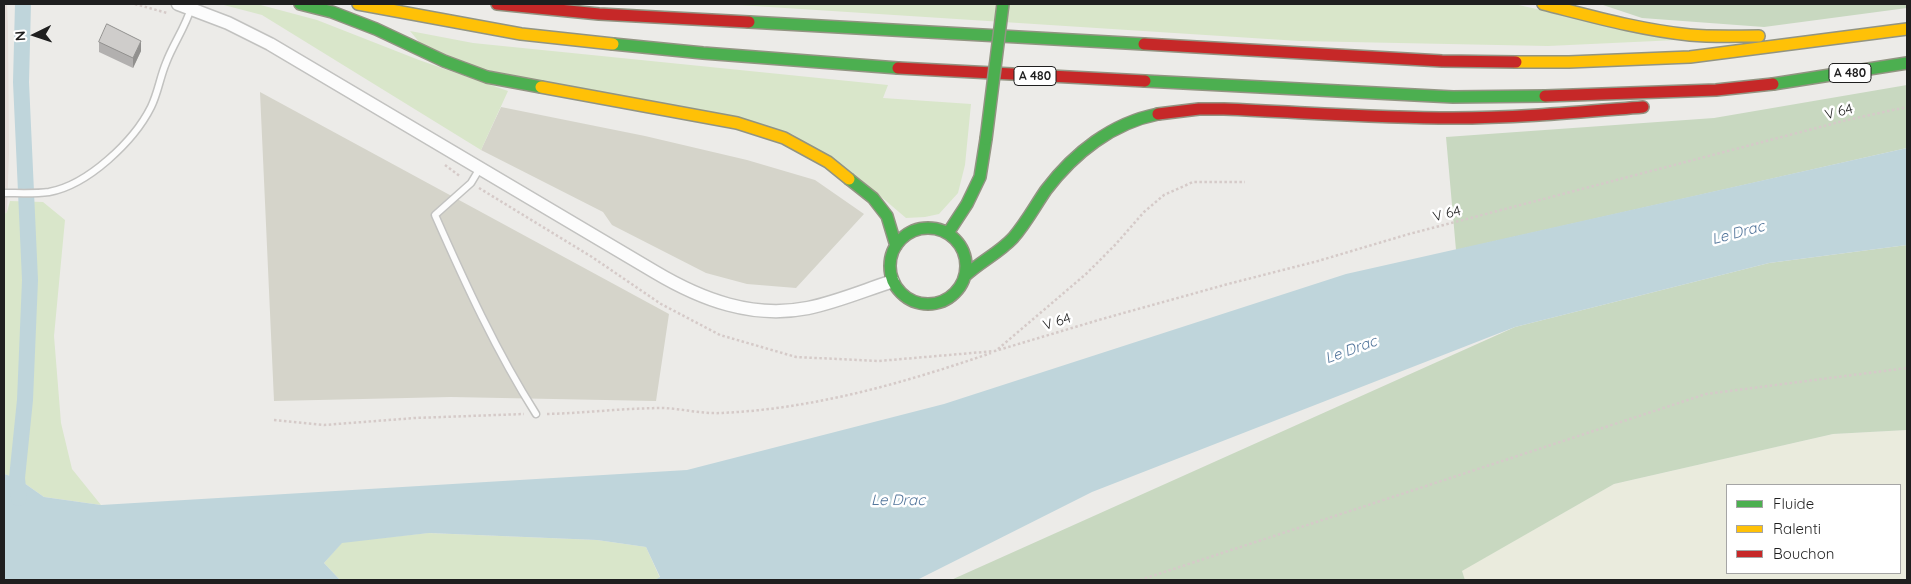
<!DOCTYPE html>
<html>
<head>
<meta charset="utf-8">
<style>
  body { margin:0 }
  #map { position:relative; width:1911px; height:584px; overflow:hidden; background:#ecebe8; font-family:Quicksand,sans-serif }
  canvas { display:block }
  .frame { position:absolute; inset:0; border:5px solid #1f1f1f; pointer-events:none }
  .legend { position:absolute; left:1726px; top:484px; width:175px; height:90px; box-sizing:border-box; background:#fff; border:1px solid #a5a5a5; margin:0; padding:6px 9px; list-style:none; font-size:15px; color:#1f1f1f }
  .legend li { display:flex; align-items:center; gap:10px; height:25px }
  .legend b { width:25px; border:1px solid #a5a5a5 }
  .north { position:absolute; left:10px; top:10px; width:50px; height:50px; -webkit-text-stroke:4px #fff; paint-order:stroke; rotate:266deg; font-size:14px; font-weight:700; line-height:20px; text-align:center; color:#1f1f1f }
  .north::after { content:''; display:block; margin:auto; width:18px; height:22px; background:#1f1f1f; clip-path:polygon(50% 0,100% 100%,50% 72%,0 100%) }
</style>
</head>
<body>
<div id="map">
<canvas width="1911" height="584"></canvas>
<div class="frame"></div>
<ul class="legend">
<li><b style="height:6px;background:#4caf50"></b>Fluide</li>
<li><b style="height:6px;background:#ffc107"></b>Ralenti</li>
<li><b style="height:6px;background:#c62828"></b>Bouchon</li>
</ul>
<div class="north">N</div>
</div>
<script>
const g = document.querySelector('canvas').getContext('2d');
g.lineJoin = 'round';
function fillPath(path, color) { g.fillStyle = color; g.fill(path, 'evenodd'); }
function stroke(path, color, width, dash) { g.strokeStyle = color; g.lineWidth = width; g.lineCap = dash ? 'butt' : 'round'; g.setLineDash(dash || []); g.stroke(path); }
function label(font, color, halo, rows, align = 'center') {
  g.font = font + ' Quicksand,sans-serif'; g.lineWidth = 5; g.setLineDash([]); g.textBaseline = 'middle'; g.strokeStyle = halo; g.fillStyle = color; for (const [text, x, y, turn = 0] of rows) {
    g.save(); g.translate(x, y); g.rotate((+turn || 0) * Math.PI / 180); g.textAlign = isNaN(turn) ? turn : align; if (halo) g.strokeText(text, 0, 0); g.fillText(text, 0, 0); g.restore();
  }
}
const military = new Path2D(`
  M4 4H7L8 27 9 154 7 212 4 214Z`);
const construction = new Path2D(`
  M260 92 669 314 656 401 451 397 274 401Z
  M501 107 645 136 747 160 815 180 864 214 796 288 747 284 706 273 612 225 603 212 481 150Z`);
const farmland = new Path2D(`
  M1907 430V580H1465L1461 571 1614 484 1833 434ZM1727 485H1900V573H1727Z`);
const grass = new Path2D(`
  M220 4H257L317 20 419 60 508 91 481 150 262 15Z
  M723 4H1514L1677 40 1548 46 1299 41Z
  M410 31 473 43 888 85 883 98 971 104 965 165 958 193 939 214 925 217 906 218 859 178 792 134 472 67 420 43Z
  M10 201 43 202 65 220 54 336 61 423 72 469 101 505 44 497 17 478 4 474V214L7 212Z
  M428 533 597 540 646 547 660 578 655 580H340L324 563 342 542Z`);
const forest = new Path2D(`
  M1600 4H1907V8L1764 27 1642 18Z
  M1907 85V148L1456 250 1446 137 1714 118Z
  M1907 245V430L1833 434 1614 484 1462 571 1465 580H951L1515 327 1769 263Z`);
const water = new Path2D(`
  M1907 148V245L1769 263 1515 327 1092 492 917 580H655L660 577 646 547 597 540 429 533 342 543 324 563 340 580H4V474L17 478 44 497 101 505 687 470 944 404 1346 274Z`);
const canal = new Path2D(`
  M19 498 17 478 25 400 30 280 21 82 23 4`);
const path = new Path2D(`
  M135 4 167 13
  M445 165 461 177
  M479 188 592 257 661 304 720 335 796 357 879 361 995 351 1102 319 1228 284 1318 261 1409 234 1847 120 1907 107
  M998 349 1086 274 1115 245 1144 212 1164 195 1193 182H1245
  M547 414C586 413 625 408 664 408 683 409 702 414 721 413 813 409 904 383 991 353
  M274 420 324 425 415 418 524 414
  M1140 580 1706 394 1907 368`);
const lane = new Path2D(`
  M480 168 471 183 435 215C465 283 496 351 536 414
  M4 193C18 193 35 194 49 192 88 185 134 141 151 107 158 93 160 77 166 63 173 44 185 28 191 8`);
const street = new Path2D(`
  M178 4 228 23 270 44 655 272C702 300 753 319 808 308 837 302 865 290 893 281`);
const fast = new Path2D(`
  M300 4 332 12 376 29 444 61 487 77 541 87
  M749 22 1144 44
  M613 44 703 53 898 68
  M1145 81 1453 97 1545 96
  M1773 84 1907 63
  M849 179 873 198 887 216 896 246
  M890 266a38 38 0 1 1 76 0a38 38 0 1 1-76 0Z
  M948 233 967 204 980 177 986 139
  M965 276C980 262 999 253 1013 238 1026 223 1035 206 1046 190 1074 153 1112 123 1158 114`);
const slow = new Path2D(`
  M358 4 521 34 613 44
  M1543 4C1591 16 1640 30 1690 35 1713 37 1736 36 1759 36
  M1516 62H1569L1690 57 1907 29
  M541 87 737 123 784 138 828 162 849 179`);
const jam = new Path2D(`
  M497 4 599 14 749 22
  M1144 44 1442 61 1516 62
  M898 68 1145 81
  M1545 96 1716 90 1773 84
  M1158 114 1199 109H1224C1300 112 1376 118 1453 118 1516 118 1580 112 1643 107`);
const fastBridge = new Path2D(`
  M986 139 1003 4`);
const wall = new Path2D(`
  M99 42 141 51 133 68 99 52Z`);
const shadedWall = new Path2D(`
  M141 41V51L133 68V58Z`);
const building = new Path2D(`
  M107 24 141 41 133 58 99 42Z`);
const shields = [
  [1850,73,42],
  [1035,76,42]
];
const shieldNames = [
  ["A 480",1850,73],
  ["A 480",1035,76]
];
const streetNames = [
  ["V 64",1839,112,-14],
  ["V 64",1447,214,-14],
  ["V 64",1057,322,-17]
];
const waterNames = [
  ["Le Drac",1738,233,-15],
  ["Le Drac",1351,350,-20],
  ["Le Drac",898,500]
];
fillPath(military, '#e5ddd9');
fillPath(construction, '#d5d4ca');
fillPath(farmland, '#eaebdd');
fillPath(grass, '#d9e6ca');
fillPath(forest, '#c8d8c0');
fillPath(water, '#bfd5db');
stroke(canal, '#bfd5db', 16);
stroke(lane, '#c2c2c0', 9);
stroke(street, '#c2c2c0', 15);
stroke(fast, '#929482', 14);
stroke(slow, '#929482', 14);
stroke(jam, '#929482', 14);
stroke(path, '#d5cac8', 2.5, [2.5, 2.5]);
stroke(lane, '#fcfcfc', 6);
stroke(street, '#fcfcfc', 12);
stroke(fast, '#4caf50', 11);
stroke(slow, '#ffc107', 11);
stroke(jam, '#c62828', 11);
stroke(fastBridge, '#929482', 14, []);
stroke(fastBridge, '#4caf50', 11);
fillPath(wall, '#b2b0af');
fillPath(shadedWall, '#91908e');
fillPath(building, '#cfcdcb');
stroke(building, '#91908e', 1);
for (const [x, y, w] of shields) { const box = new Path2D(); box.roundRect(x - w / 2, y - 9.5, w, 19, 4); g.fillStyle = '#fff'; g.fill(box); stroke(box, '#1f1f1f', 1); }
label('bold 12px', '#1f1f1f', null, shieldNames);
label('14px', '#1f1f1f', '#fff', streetNames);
label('italic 15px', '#54779c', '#fff', waterNames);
</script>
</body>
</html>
